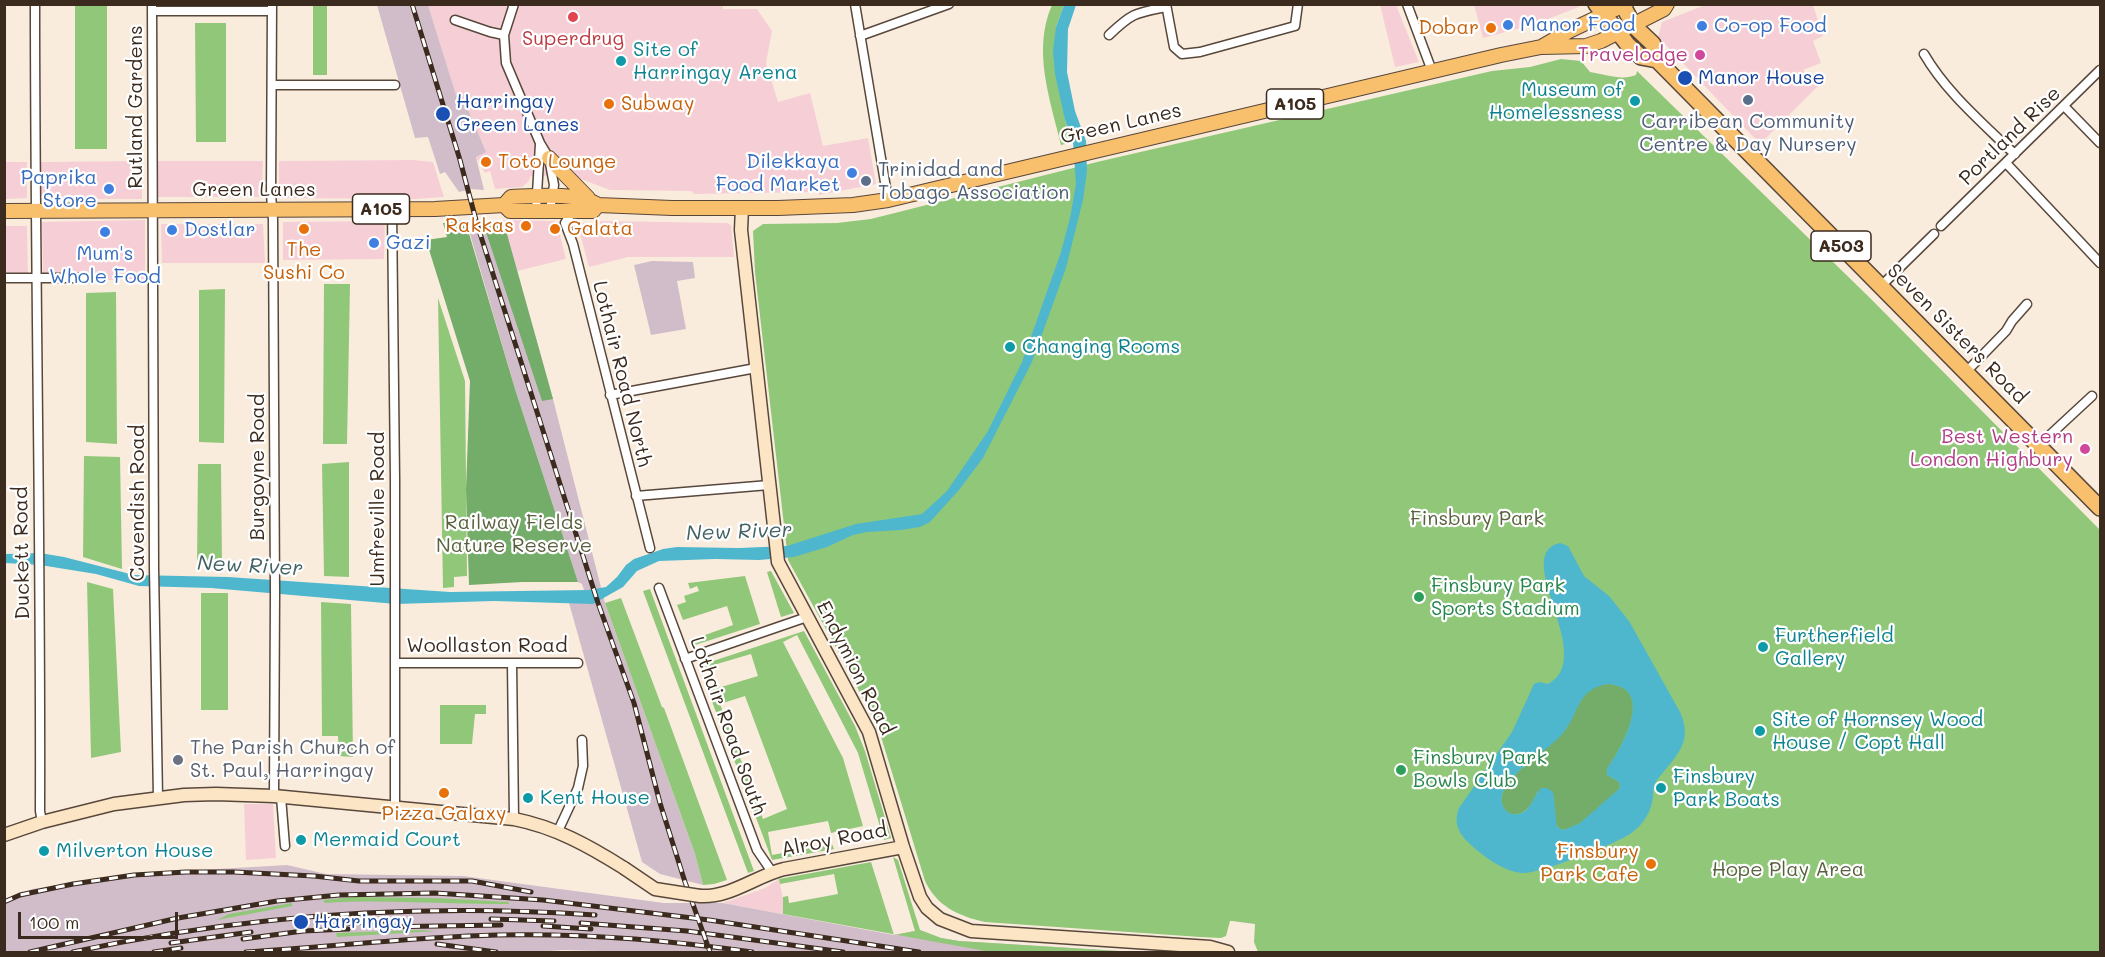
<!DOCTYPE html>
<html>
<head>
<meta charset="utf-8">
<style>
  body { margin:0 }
  #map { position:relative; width:2105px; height:957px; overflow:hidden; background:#faecdd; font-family:Mali,sans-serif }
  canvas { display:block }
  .frame { position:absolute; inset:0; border:6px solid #3b2a1e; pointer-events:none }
  .scale { position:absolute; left:18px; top:912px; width:160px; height:27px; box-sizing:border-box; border:3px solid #3b2a1e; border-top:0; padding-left:8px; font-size:18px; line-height:21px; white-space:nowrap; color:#3b2a1e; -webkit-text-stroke:4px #fff; paint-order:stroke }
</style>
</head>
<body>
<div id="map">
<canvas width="2105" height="957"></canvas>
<div class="frame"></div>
<div class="scale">100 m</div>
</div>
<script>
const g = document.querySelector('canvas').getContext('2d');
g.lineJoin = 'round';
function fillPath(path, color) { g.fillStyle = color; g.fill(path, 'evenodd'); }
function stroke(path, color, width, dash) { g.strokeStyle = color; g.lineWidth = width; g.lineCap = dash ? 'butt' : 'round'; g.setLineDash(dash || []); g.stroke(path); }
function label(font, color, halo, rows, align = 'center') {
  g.font = font + ' Mali,sans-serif'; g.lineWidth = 4.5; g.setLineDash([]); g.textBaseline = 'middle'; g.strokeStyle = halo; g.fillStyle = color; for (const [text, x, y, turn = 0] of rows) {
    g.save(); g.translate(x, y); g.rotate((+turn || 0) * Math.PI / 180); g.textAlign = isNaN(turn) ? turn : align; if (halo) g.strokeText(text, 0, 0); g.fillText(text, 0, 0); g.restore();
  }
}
const built = new Path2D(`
  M723 4V9H757L772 31 766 63 778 102 810 93 823 146 868 138 876 184 819 195 817 192 694 194 691 191 610 190 570 175 531 176 528 182 522 187 495 189 490 171 485 173 476 157 485 152 456 96 428 5Z
  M1578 4 1579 7 1532 25 1483 38 1474 5Z
  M1380 5H1396L1419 62 1395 67Z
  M1705 5H1813L1823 36 1813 41 1821 63 1803 70 1818 86 1760 144 1658 37 1662 22Z
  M413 160 433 162 444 197 416 199 279 198V161Z
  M142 161V199H41V162Z
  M158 161H263L262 197H158Z
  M4 162H27V198L5 199Z
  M145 220V280H43L42 222Z
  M503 220 554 221 557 223 566 259 517 271Z
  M385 221 384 259 283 260V222Z
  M601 221 727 223 731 225 734 257H628L589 267 578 226 579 223H598Z
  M161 224H263L265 261 264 263H162Z
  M4 226H27L28 280 5 281Z
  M244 804H273L276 858 246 860Z
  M779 879 784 903 783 914 723 903 765 888Z`);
const industrial = new Path2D(`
  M377 5H428L456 95H462L486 152 476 157 484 190 471 189 459 192 445 172 440 174 428 137 415 138Z
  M503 220 553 399 605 603 695 854 703 885 660 874 642 862 569 603 588 602 582 584 578 582 515 389 468 227Z
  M652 261 693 262 695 278 677 281 686 329 651 335 634 265Z
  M287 865 326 874 463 876 664 903H723L894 935 920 930 941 938 959 941 1135 952H635L563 950 535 952H537H5V899L32 889 131 874Z`);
const green = new Path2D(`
  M75 5H107V149H75Z
  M313 5H327V75H313Z
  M1052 5H1064L1056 27 1065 120 1073 142 1061 145C1050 99 1032 50 1052 5Z
  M195 23H226V142H196Z
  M1561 59 1581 61 1590 72C1604 74 1622 81 1636 75L1637 71 1870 298 2100 530V952H1258L1254 942 1255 924 1232 921H1230L1226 936 1221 938 1200 937 985 922C958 916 937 906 925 881L879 730 850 673 788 560 755 272 753 231 763 224 837 223 871 219 1097 162 1492 71 1530 67Z
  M324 284H350L347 444H323Z
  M225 289 224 443 199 442V290Z
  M116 292 117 444 86 442V293Z
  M438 298 465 381 467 576 454 577V587L443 588Z
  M84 456 120 457 122 569 83 557Z
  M349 462V577L324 576 322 464Z
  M198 464H221L222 566 197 565Z
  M771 571 794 613 781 617 767 572Z
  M745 576 760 624 692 646 691 640 733 625 727 606 683 620 677 605 686 602 684 596 699 591 697 586 690 589 688 583Z
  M87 582 113 589 121 752 91 758Z
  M650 589 754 871 748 873 643 591Z
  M201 593H228V710H201Z
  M621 598 662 707 664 708 727 880 714 884 703 885 695 854 605 603Z
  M321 602 351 604 353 757 339 756 338 736H322Z
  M804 631 855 726 865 751 891 838 884 840 858 753 797 635 783 642 843 758 863 826 831 833 828 821 768 832 772 855 832 844 834 849 772 860 708 691 758 676 751 654 700 669 698 666ZM745 696 787 809 763 819 720 704Z
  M440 705H486V714H475L472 744H440Z
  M893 857 898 860 920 930 941 938 959 941 1135 952H991L783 914V897L788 896 789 903 838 894 834 874 780 884 779 879 871 862 894 935 915 931Z
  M354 897 436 898 509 902V904C446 905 388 899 325 903L323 900Z
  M292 903V906L217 920 229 914Z
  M419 930 437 931 337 937 336 933Z`);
const forest = new Path2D(`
  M465 220 515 389 578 582H522L469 585 466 490 470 381 426 240 447 237 443 223Z
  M503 220 553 399 542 401 483 223Z
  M1608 684C1657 688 1621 748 1607 769L1610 777 1619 782 1620 786 1619 789C1605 804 1581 829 1560 830L1555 822 1554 798 1537 792C1534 799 1531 807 1524 811 1512 820 1499 810 1502 796 1507 773 1552 748 1566 729 1574 717 1577 703 1587 692 1592 687 1600 685 1608 684Z`);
const water = new Path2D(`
  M1064 5H1076L1068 29 1067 72 1075 111 1086 141 1087 171 1083 200 1066 268 1032 362 983 458 959 490 930 522 920 527 901 530 867 532 853 535 827 547 794 557 759 560 715 559 659 561 637 571 623 587 593 604 494 601 396 604 211 588 139 586 96 574 40 565 5 563V554L40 553 64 557 134 575 228 577 450 592 588 590 606 587 617 577 626 565 634 559 663 549 677 547 739 548 787 546 856 524 922 514 947 491 988 431 1022 362 1061 252 1070 218 1076 184 1073 142 1065 120 1055 74 1053 51 1056 27Z
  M1560 543 1568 546 1584 576 1609 596 1629 621 1680 712C1694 743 1675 757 1657 780 1654 784 1653 791 1653 797 1651 813 1643 825 1630 834 1615 844 1537 875 1522 873 1503 871 1484 857 1470 844 1459 834 1453 823 1459 808L1512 732 1534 684 1539 682 1548 684C1599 658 1509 554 1560 543ZM1608 684C1657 688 1621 748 1607 769V775L1619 782 1620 786 1619 789 1580 823 1564 830 1557 827 1553 792 1547 788H1541C1534 795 1533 805 1525 811 1511 821 1497 807 1503 792 1515 767 1546 753 1563 733 1580 713 1576 689 1608 684Z`);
const street = new Path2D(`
  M35 4C35 274 41 542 40 811L42 822
  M152 4 154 568 158 798
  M272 4 271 194 273 220 275 593 274 796
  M514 4 504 35 506 63 540 143 549 158 554 185 550 210
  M855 4 888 200
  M1166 4 1174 47 1182 54 1200 52 1295 26 1298 4
  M1407 4 1432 71
  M152 11H272
  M455 20 490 32 504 35
  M1109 35C1132 13 1135 13 1166 7
  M860 36 949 4
  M1924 54C1945 90 1977 118 2007 147L2015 154
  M272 85H395
  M2064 106 2100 143
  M2006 163 2100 263
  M392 209 395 480V809
  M536 210 540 144
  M573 211 565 223 573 244 650 548
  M1941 226 2100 70
  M4 278H89
  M1881 286 1934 234
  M1966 372 2006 331 2012 321 2027 304
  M610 395 756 368
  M2038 446 2092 396
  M636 496 769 485
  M659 588 757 850 772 872
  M685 659 807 617
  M395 663H578
  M512 663 514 819
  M281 797 285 846
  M558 831 578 788 583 766 582 740`);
const secondary = new Path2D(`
  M742 208 741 230 778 562 869 732 903 847 920 897 927 908 940 919 971 931 1210 947 1228 952
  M4 835 42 822 114 804 184 795 216 794 274 796 514 819C555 827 589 846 624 868
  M700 896C730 898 756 876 784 869L903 847`);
const primary = new Path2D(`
  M1543 46 1569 31 1626 4
  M549 158 588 198
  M504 205 510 211H593L598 205
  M4 211 435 209 504 205 511 197C535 196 578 192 598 205L672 208H778L853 205 888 200 1501 55 1541 47 1586 46 1601 41 1664 9 1667 4`);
const highway = new Path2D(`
  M1596 4 1628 45 1641 57 1657 60
  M1622 4 1634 26 1653 44 1657 60 2100 508`);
const rail = new Path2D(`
  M412 4 460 160 477 224 598 603 634 703 660 803 685 882 710 952
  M4 902 20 895 73 884 134 875 186 872H234L314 876 359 881H472L531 892
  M491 919 554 921
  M581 923 687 931 843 952
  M338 924 383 921
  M543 926 591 929
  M375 927 501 925
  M243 939 303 931 348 929
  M171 943 251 932
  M437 944 496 952
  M30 952 178 918 277 901 339 895 435 893 543 900 709 920 919 952
  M73 952C244 915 420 903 595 915
  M154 952 181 948
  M246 952C330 947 413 937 497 935 582 933 668 940 752 952`);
const secondaryBridge = new Path2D(`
  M624 868 655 889 700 896`);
const markers = [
  [573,17,6,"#e0444e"],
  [1508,25,6,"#3f7fe0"],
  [1702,26,6,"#3f7fe0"],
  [1491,28,6,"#e8710a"],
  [1700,55,6,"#d1479c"],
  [621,61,6,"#0f9aa8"],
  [1685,78,8,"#1a4fb4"],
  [1748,100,6,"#5c6f8a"],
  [1635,101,6,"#0f9aa8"],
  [609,104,6,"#e8710a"],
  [443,114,8,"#1a4fb4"],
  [486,162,6,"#e8710a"],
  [852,173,6,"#3f7fe0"],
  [866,181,6,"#5c6f8a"],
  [109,189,6,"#3f7fe0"],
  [526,226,6,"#e8710a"],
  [304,229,6,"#e8710a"],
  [555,229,6,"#e8710a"],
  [172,230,6,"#3f7fe0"],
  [105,232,6,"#3f7fe0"],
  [374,243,6,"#3f7fe0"],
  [1010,347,6,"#0f9aa8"],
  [2085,449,6,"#d1479c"],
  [1419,597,6,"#2e9e5b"],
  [1763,647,6,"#0f9aa8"],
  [1760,731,6,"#0f9aa8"],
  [178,760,6,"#6b7280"],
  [1401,770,6,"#2e9e5b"],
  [1661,788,6,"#0f9aa8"],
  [444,793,6,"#e8710a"],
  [528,798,6,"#0f9aa8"],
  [301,840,6,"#0f9aa8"],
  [44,851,6,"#0f9aa8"],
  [1651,864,6,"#e8710a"],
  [301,922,8,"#1a4fb4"]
];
const shields = [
  [1295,104,57],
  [381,209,57],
  [1841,246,60]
];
const shieldNames = [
  ["A105",1295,104],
  ["A105",381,209],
  ["A503",1841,246]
];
const shopNames = [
  ["Manor Food",1520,25],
  ["Co-op Food",1714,26],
  ["Dilekkaya",840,162,"right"],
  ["Food Market",840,185,"right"],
  ["Paprika",97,178,"right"],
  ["Store",97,201,"right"],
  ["Dostlar",184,230],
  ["Gazi",386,243],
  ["Mum's",105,254,"center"],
  ["Whole Food",105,277,"center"]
];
const foodNames = [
  ["Dobar",1479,28],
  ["Subway",621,104,"left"],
  ["Toto Lounge",498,162,"left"],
  ["Rakkas",514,226],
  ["Galata",567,229,"left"],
  ["The",304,250,"center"],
  ["Sushi Co",304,273,"center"],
  ["Pizza Galaxy",444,814,"center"],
  ["Finsbury",1639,852],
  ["Park Cafe",1639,875]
];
const healthNames = [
  ["Superdrug",573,39]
];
const cultureNames = [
  ["Site of",633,50],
  ["Harringay Arena",633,73],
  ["Museum of",1623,90,"right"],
  ["Homelessness",1623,113,"right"],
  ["Changing Rooms",1022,347],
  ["Furtherfield",1775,636],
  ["Gallery",1775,659],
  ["Site of Hornsey Wood",1772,720],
  ["House / Copt Hall",1772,743],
  ["Finsbury",1673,777],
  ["Park Boats",1673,800],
  ["Kent House",540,798],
  ["Mermaid Court",313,840],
  ["Milverton House",56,851]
];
const hotelNames = [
  ["Travelodge",1688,55],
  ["Best Western",2073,437],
  ["London Highbury",2073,460]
];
const transitNames = [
  ["Manor House",1698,78],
  ["Harringay",456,102],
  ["Green Lanes",456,125],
  ["Harringay",314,922]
];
const streetNames = [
  ["Rutland Gardens",136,107,-90],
  ["Green Lanes",1121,124,-13],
  ["Portland Rise",2010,136,-44],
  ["Green Lanes",254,190],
  ["Seven Sisters Road",1957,334,45],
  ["Lothair Road North",622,374,76],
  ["Burgoyne Road",258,467,-90],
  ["Cavendish Road",138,503,-90],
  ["Umfreville Road",378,509,-90],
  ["Duckett Road",22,553,-91],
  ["Woollaston Road",487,646],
  ["Endymion Road",855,668,63],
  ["Lothair Road South",728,726,70],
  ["Alroy Road",834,840,-11]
];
const serviceNames = [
  ["Carribean Community",1748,122],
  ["Centre & Day Nursery",1748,145],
  ["Trinidad and",878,170,"left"],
  ["Tobago Association",878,193,"left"]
];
const parkNames = [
  ["Finsbury Park",1477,519],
  ["Railway Fields",514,523],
  ["Nature Reserve",514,546],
  ["Hope Play Area",1788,870]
];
const leisureNames = [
  ["Finsbury Park",1431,586],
  ["Sports Stadium",1431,609],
  ["Finsbury Park",1413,758],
  ["Bowls Club",1413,781]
];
const worshipNames = [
  ["The Parish Church of",190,748],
  ["St. Paul, Harringay",190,771]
];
const waterNames = [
  ["New River",739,532,-2],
  ["New River",250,566,3]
];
fillPath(built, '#f6cfd6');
fillPath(industrial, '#d1bdc9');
fillPath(green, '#91c779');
fillPath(forest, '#74ac69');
fillPath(water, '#4fb7cd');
stroke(street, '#58473b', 11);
stroke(secondary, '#58473b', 15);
stroke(primary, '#58473b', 16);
stroke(highway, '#58473b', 18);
stroke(street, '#fff', 8);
stroke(secondary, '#fce5c4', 12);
stroke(primary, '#f8bf6c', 14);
stroke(highway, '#f8bf6c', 15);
stroke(rail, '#3b2a1e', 5);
stroke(rail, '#fff', 3, [9]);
stroke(secondaryBridge, '#58473b', 15, []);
stroke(secondaryBridge, '#fce5c4', 12);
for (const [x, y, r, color] of markers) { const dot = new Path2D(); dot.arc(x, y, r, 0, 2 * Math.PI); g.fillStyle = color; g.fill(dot); stroke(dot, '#fff', 2); }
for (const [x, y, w] of shields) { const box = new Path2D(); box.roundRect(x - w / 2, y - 15, w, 30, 4.5); g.fillStyle = '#fff'; g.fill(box); stroke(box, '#3b2a1e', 1.5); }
label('bold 18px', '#3b2a1e', null, shieldNames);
label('20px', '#366cbe', '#fff', shopNames, 'left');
label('20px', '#c56008', '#fff', foodNames, 'right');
label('20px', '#be3a42', '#fff', healthNames);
label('20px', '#0d838f', '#fff', cultureNames, 'left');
label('20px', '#b23c85', '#fff', hotelNames, 'right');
label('20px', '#164399', '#fff', transitNames, 'left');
label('20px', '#3b2a1e', '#fff', streetNames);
label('20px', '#4e5e75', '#fff', serviceNames);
label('20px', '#59613e', '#fff', parkNames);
label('20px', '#27864d', '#fff', leisureNames, 'left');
label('20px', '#5b616d', '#fff', worshipNames, 'left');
label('italic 21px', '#436264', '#fff', waterNames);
</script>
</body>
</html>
